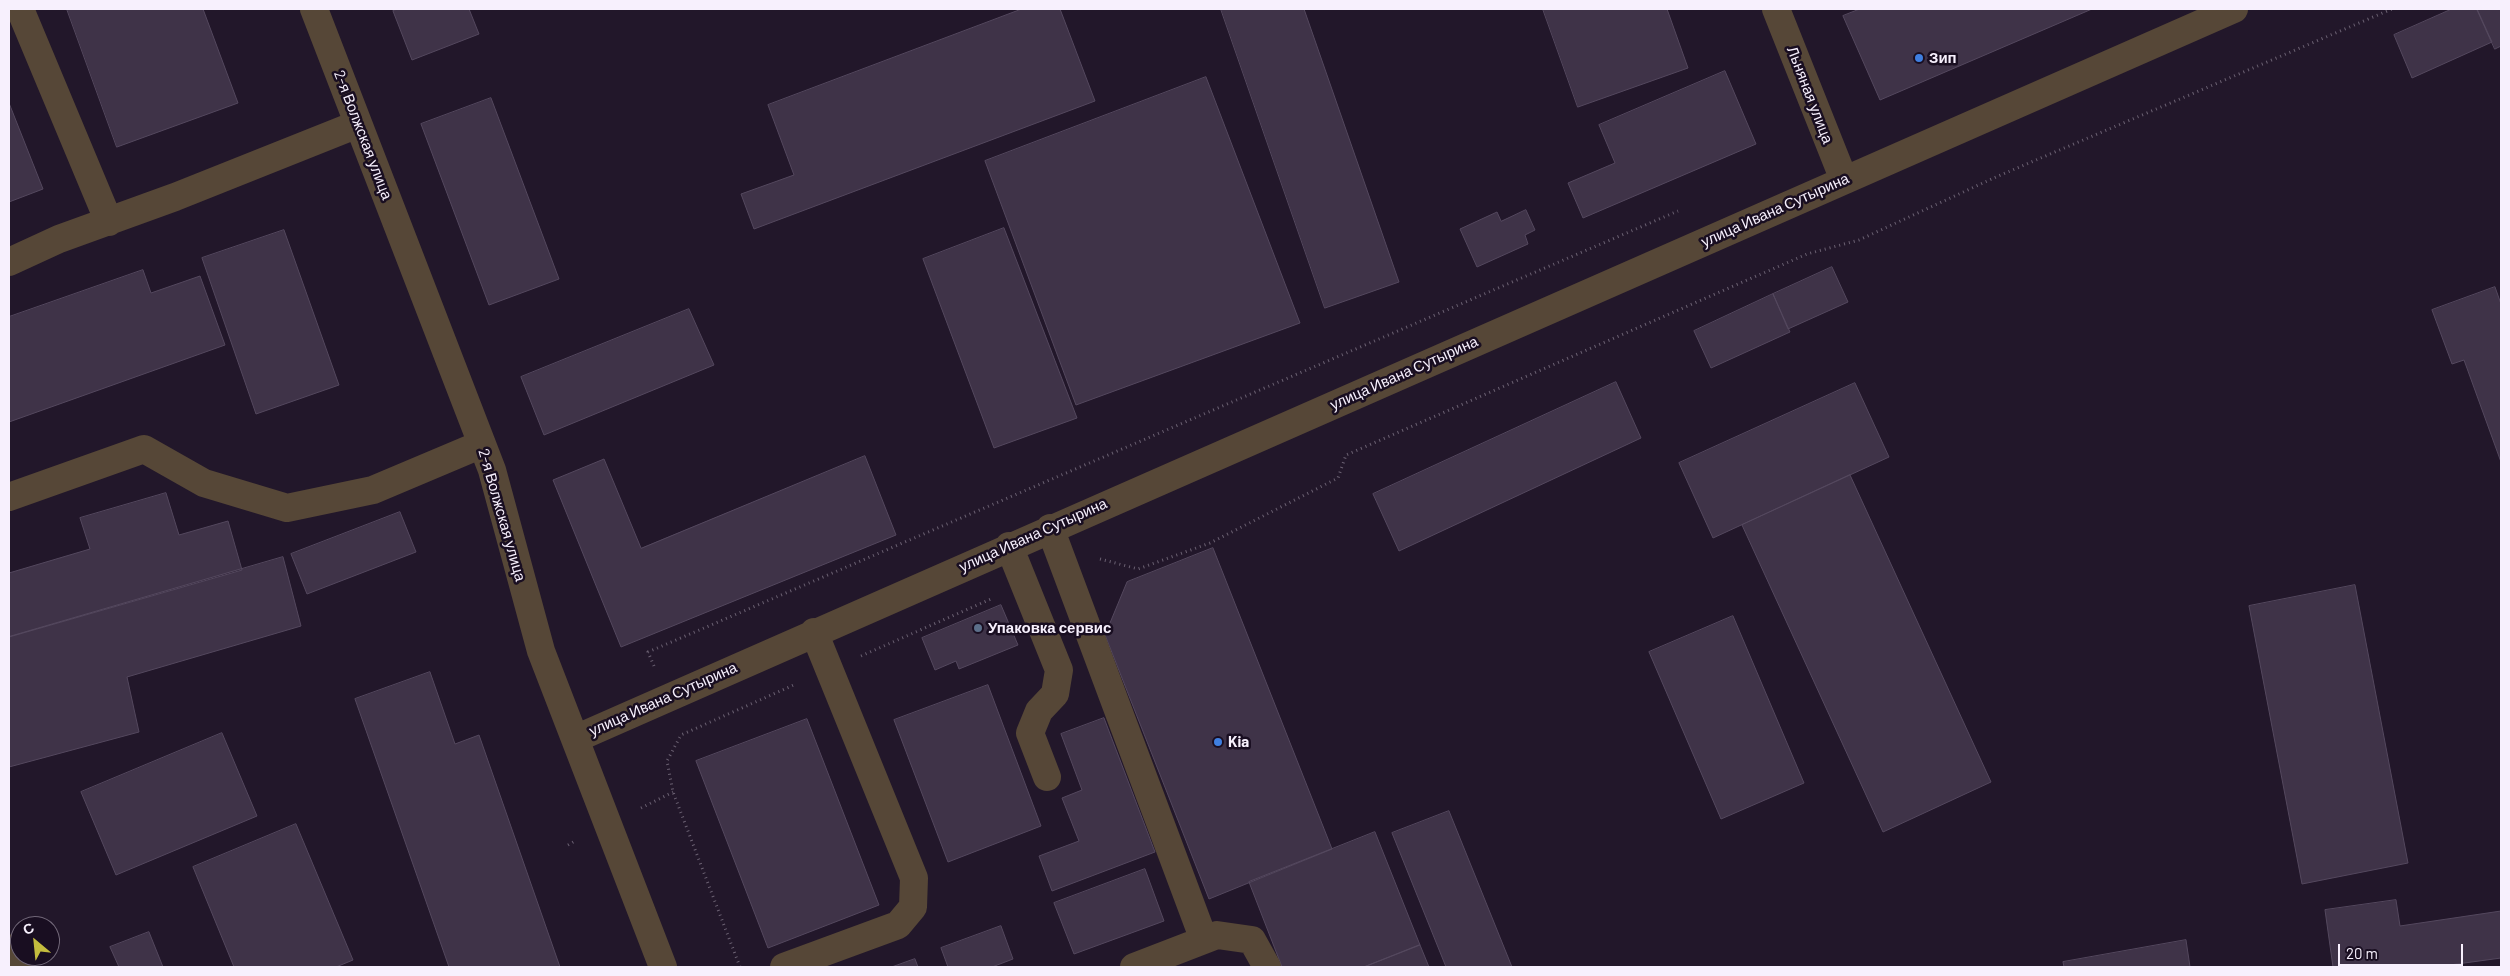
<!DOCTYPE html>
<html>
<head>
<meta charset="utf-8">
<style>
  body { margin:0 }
  #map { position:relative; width:2510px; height:976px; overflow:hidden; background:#22172a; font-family:Barlow,sans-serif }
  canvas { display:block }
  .frame { position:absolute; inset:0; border:10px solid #f7f0fd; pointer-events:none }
  .north { position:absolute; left:10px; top:916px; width:50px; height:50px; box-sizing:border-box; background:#190e21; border:1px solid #726879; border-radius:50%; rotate:332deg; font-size:14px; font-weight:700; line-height:20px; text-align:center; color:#f7f0fd }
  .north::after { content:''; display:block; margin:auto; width:18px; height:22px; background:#c4bc3e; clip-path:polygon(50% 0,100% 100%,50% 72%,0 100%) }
  .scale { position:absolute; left:2338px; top:944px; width:125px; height:22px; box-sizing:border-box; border:2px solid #f7f0fd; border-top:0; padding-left:6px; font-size:15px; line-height:18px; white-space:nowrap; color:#f7f0fd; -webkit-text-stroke:4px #190e21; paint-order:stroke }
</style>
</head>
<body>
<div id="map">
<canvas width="2510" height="976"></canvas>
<div class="frame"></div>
<div class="north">С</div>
<div class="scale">20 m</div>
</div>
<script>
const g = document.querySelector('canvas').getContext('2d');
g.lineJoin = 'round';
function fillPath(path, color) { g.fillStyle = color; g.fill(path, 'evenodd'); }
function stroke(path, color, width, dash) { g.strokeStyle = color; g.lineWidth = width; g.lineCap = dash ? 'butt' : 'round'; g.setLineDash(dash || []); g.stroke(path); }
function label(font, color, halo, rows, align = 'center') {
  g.font = font + ' Barlow,sans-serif'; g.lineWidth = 5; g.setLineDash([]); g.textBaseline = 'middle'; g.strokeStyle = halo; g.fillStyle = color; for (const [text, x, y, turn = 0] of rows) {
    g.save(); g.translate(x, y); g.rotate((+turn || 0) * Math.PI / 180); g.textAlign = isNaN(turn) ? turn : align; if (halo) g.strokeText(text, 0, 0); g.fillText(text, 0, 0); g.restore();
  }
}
const building = new Path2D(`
  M67 9H203L238 103 117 147Z
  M398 9H469L479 34 412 60 393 11Z
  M1022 9H1060L1095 101 754 229 741 194 794 175 768 105Z
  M1221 9H1304L1399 282 1325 308Z
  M1543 9H1667L1688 68 1578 107Z
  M1860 9H2092L1880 100 1843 16Z
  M2452 9H2477L2492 42 2412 78 2394 35Z
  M2477 9H2501V46L2495 49Z
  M1725 71 1756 144 1583 218 1568 183 1615 163 1599 125Z
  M1206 77 1300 323 1076 405 985 161Z
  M491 98 559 279 489 305 421 124Z
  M9 103 43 189 9 202Z
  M1526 210 1535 230 1525 235 1528 244 1477 267 1460 229 1497 212 1501 221Z
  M1004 228 1077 418 994 448 923 259Z
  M284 230 339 385 256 414 202 258Z
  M1832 267 1848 302 1788 329 1773 294Z
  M143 270 151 293 200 276 225 345 9 422V317Z
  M2495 287 2501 304V462L2464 360 2452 364 2432 310Z
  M1773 294 1790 332 1711 368 1694 331Z
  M689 309 714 365 544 435 521 377Z
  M1616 382 1641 438 1399 551 1373 494Z
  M1855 383 1889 457 1713 538 1679 463Z
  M865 456 896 535 621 647 553 480 604 459 641 548Z
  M1850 475 1991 782 1883 832 1742 525Z
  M166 493 179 535 228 521 242 570 9 637V573L90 549 80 518Z
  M400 512 416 552 307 594 291 554Z
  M1213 548 1332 849 1209 899 1105 635 1127 582Z
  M283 557 301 626 127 677 139 732 9 767V637Z
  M2355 585 2408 863 2302 884 2249 606Z
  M1001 605 1018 645 959 669 956 661 935 670 922 638Z
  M1733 616 1804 783 1721 819 1649 652Z
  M430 672 455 744 479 735 560 967H449L355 699Z
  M988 685 1041 826 948 862 894 720Z
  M1104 718 1155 852 1052 891 1039 856 1079 841 1062 798 1082 790 1061 734Z
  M807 719 879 905 768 948 696 761Z
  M222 733 257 816 116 875 81 792Z
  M1449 811 1512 967H1446L1392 833Z
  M296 824 353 960 336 967H234L193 867Z
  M1375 832 1420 945 1364 967H1282L1249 882Z
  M1145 869 1164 921 1074 954 1054 903Z
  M2396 900 2400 926 2501 911V958L2435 967H2333L2325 910Z
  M1001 926 1013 959 992 967H948L941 948Z
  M149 932 163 967H119L110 947Z
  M2186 940 2190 967H2064L2063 962Z
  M1420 945 1429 967H1364Z
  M915 959 918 967H892Z`);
const path = new Path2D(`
  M1100 559 1138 569 1210 543 1338 478 1346 455 1807 254 1859 240 1996 177 2392 9
  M861 656 991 599
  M654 666 648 652 1678 211
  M641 808 673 792
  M568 845 575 841
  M740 967 673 792 667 761 681 735 796 684`);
const minor = new Path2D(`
  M20 9 109 222
  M314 9 492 470 541 651 663 967
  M1776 9 1844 180
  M9 262 59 239 175 197 358 124
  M9 497 144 449 204 483 287 508 373 490 482 444
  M1050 528 1204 940
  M1009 546 1059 670 1055 694 1039 711 1030 733 1047 777
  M575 739 2234 9
  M14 948 19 967
  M784 967 898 925 913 907 914 878 814 632
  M1134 967 1217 935 1252 940 1267 967`);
const markers = [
  [1919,58,5,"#3f7fe0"],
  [978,628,5,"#5c6f8a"],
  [1218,742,5,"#3f7fe0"]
];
const poiNames = [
  ["Зип",1929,58],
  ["Упаковка сервис",988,628],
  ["Kia",1228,742]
];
const streetNames = [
  ["Льняная улица",1810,95,69],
  ["2-я Волжская улица",363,135,69],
  ["улица Ивана Сутырина",1775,210,-24],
  ["улица Ивана Сутырина",1404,373,-24],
  ["2-я Волжская улица",502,515,74],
  ["улица Ивана Сутырина",1033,535,-24],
  ["улица Ивана Сутырина",663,699,-24]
];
fillPath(building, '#3f3348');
stroke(building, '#54485e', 1);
stroke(path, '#6b6172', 3, [1, 4]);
stroke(minor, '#564737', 28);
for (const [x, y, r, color] of markers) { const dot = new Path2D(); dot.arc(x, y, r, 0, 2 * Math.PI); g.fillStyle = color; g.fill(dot); stroke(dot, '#190e21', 2); }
label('bold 15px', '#f7f0fd', '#190e21', poiNames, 'left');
label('15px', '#f7f0fd', '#190e21', streetNames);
</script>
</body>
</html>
